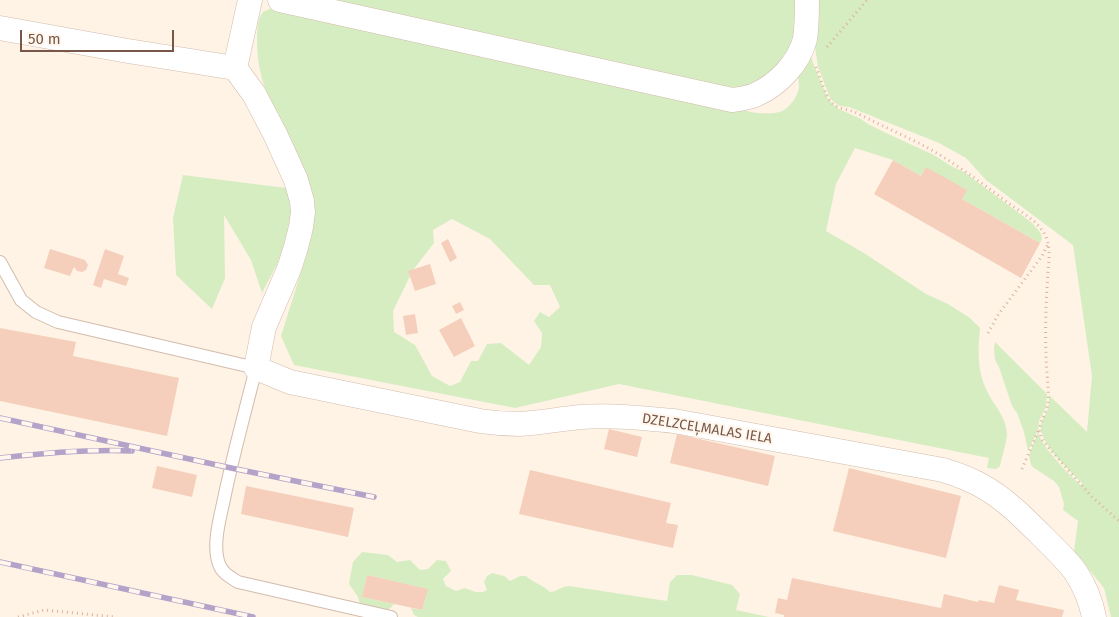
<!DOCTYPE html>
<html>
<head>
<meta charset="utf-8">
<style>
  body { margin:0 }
  #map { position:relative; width:1119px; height:617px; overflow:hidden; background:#fef3e5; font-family:"Fira Sans",sans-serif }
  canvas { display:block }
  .scale { position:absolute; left:20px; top:30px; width:154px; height:22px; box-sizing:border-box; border:2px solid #795748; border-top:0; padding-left:6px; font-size:15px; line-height:18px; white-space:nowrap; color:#795748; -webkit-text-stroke:4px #fff7ed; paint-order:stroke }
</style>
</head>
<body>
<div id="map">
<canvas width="1119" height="617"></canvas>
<div class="scale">50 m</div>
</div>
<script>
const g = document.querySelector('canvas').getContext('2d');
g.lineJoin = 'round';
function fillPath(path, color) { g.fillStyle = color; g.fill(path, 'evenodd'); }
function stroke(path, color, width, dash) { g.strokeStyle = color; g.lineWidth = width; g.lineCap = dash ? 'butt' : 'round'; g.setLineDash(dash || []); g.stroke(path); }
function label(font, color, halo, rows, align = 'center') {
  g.font = font + ' "Fira Sans",sans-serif'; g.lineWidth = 4.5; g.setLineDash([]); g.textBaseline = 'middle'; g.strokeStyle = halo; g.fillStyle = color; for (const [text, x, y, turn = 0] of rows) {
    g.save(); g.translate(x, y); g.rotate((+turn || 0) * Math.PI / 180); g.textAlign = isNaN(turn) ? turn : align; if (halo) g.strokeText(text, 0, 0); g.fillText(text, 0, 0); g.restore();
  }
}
const green = new Path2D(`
  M331 0H799L795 47 771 77 735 91Z
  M812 0H1119V617H1111L1104 588 1074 551 1078 521 1063 510 1064 504 1059 487 1054 481 1034 468 1031 465 1029 455 1038 432C1041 446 1070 476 1082 486V483C1071 472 1038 442 1041 426 1041 421 1045 416 1047 411 1049 406 1049 401 1049 395L1087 432 1092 376 1073 245 986 180 966 158 939 143 849 107 840 106 835 103 830 98 818 67 815 47Z
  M274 7 307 12 756 113C764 113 773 114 780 112 789 109 798 96 799 87 799 82 798 76 797 71L811 55 813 63 828 99 834 105 839 109 861 119 868 124 886 133 934 155 951 166 964 172 1031 222C1036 228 1046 235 1040 243L962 199 926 167 921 176 893 160 855 148 836 184 826 231 864 253 926 294 948 304 970 318 980 328C978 349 977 370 986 389 993 405 1007 417 1007 435 1006 445 1002 456 1000 466L996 469 987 468 989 458 619 384 515 408 294 365 281 336 307 253 271 103C266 92 262 81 260 70 257 57 254 21 263 12 266 10 271 9 274 7ZM452 219 490 239 534 285H550L560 307 549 317 540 312 534 321 542 333 541 347 529 365 501 343 487 344 478 361H471L460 382 450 386 432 376 415 345 394 332 393 311 413 270 434 243 433 230Z
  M183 175 286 188 292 207 285 249 262 293 251 260 224 215 225 278 212 309 176 275 173 218Z
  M995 342 1047 394 1046 407 1039 421 1038 430 1028 451 1024 432 1017 413 1012 406 999 367 995 360 994 348Z
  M362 552 388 555 397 562 410 560 420 570 428 569 437 560 446 561 451 571 443 579 446 586 456 591 465 588C473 591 480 595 487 590L484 582 487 576 492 573 504 576 510 581 520 576H526C534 583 543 585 550 592 559 591 559 587 569 586L667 601 670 582 677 575H692L732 585 740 594 736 610 769 617H418L414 615 411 608 422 610 427 589 367 575 362 597 394 604C385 616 375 610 361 607L358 597 349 584 353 562Z`);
const building = new Path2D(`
  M893 160 921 176 926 167 967 190 962 199 1040 243 1021 278 874 194Z
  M448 239 457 258 450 262 441 243Z
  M50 249 85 260 88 265 86 270 82 272 77 271 74 267 70 276 44 268Z
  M105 249 124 256 118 274 129 278 126 286 104 279 101 288 93 285Z
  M430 264 436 284 415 291 408 271Z
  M460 302 464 310 456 314 452 306Z
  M415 314 418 333 406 335 403 316Z
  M461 318 475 346 454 357 439 330Z
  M0 328 76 342 73 356 179 378 167 436 0 401Z
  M609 429 642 437 637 457 604 449Z
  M677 434 775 456 768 486 670 463Z
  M157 466 197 475 192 497 152 488Z
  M849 468 961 496 946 558 833 531Z
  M530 470 671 503 666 523 678 525 673 548 519 514Z
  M246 486 354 508 348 537 241 514Z
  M367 575 428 589 422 610 362 597Z
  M792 578 941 608 944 594 978 602 979 600 994 603 999 585 1019 590 1016 600 1064 610 1062 617H784V615L775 613 778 598 787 600Z`);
const path = new Path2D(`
  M827 47 867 0
  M816 67C820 77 825 95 831 102 836 108 845 109 852 111 862 115 872 121 883 126 902 135 922 144 940 155 964 170 986 186 1008 203 1021 212 1038 221 1045 235 1051 247 1049 260 1048 272 1046 300 1045 328 1046 355 1046 370 1049 386 1048 401 1047 417 1035 423 1042 440L1092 497 1119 521
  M988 333 998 315 1042 256 1048 244
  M1022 469 1039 429
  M18 617 44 610 115 617`);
const service = new Path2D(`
  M0 262 21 300 36 312 58 322 256 368C245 412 233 455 224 499 220 518 212 545 219 564 222 573 230 577 238 582L391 617`);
const minor = new Path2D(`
  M250 0 235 68 254 94 275 134 296 180 302 201 303 212 301 227 296 247 289 269 264 327 256 368 290 382 480 421C493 423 506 424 519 424 539 423 560 419 581 417 612 415 643 418 674 421L943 470C956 474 970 479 982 486 1004 498 1023 517 1041 535 1052 546 1065 558 1075 571 1084 585 1091 601 1094 617
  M280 0 732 100C740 99 748 98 755 95 778 85 799 63 805 39 807 26 807 13 807 0
  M0 28 128 51 235 68`);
const rail = new Path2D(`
  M0 418 231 468 374 497
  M0 458C44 453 87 449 132 451
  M0 562 253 617`);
const streetNames = [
  ["DZELZCEĻMALAS IELA",707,429,9]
];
fillPath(green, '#d6edc2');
fillPath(building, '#f5cfbb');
stroke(service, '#d3bcad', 14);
stroke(minor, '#d3bcad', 25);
stroke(path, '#dbb29d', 3, [1, 4]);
stroke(service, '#fff', 12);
stroke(minor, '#fff', 24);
stroke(rail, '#b5a2c9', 5.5);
stroke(rail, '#fff7ed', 4, [11]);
label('14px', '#795748', '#fff7ed', streetNames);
</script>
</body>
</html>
